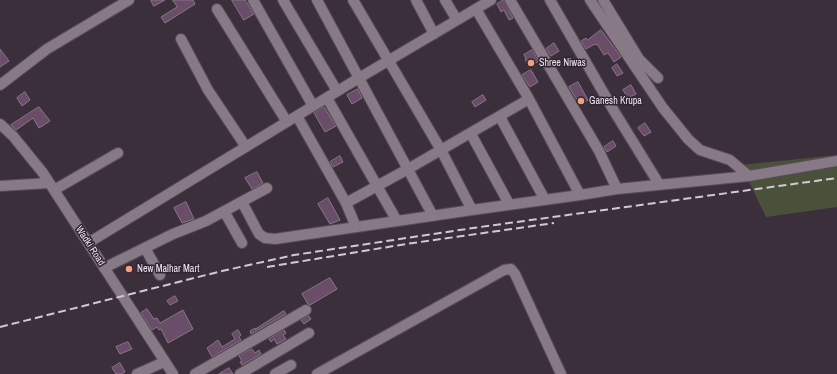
<!DOCTYPE html>
<html>
<head>
<meta charset="utf-8">
<style>
  body { margin:0 }
  canvas { display:block; background:#3c2f3c }
</style>
</head>
<body>
<canvas width="837" height="374"></canvas>
<script>
const g = document.querySelector('canvas').getContext('2d');
g.lineJoin = 'round';
function fillPath(path, color) { g.fillStyle = color; g.fill(path, 'evenodd'); }
function stroke(path, color, width, dash) { g.strokeStyle = color; g.lineWidth = width; g.lineCap = dash ? 'butt' : 'round'; g.setLineDash(dash || []); g.stroke(path); }
function label(font, color, halo, rows, align = 'center') {
  g.font = font + ' "Archivo Narrow",sans-serif'; g.lineWidth = 3; g.setLineDash([]); g.textBaseline = 'middle'; g.strokeStyle = halo; g.fillStyle = color; for (const [text, x, y, turn = 0] of rows) {
    g.save(); g.translate(x, y); g.rotate((+turn || 0) * Math.PI / 180); g.textAlign = isNaN(turn) ? turn : align; if (halo) g.strokeText(text, 0, 0); g.fillText(text, 0, 0); g.restore();
  }
}
const green = new Path2D(`
  M837 155V207L766 217 741 165Z`);
const building = new Path2D(`
  M151 0H165L154 6Z
  M173 0H193L195 4 165 23 161 17 177 7Z
  M232 0H245L254 14 244 20Z
  M504 0 513 18 509 20 504 10 501 12 497 4Z
  M601 30 621 57 614 62 608 53 604 55 597 44 596 45 595 44 586 49 581 41 586 38 587 40Z
  M554 43 559 51 551 56 546 49Z
  M0 49 9 61 0 67Z
  M532 50 539 61 529 67 525 59 526 58 524 55Z
  M617 64 623 73 617 76 612 68Z
  M531 70 538 82 530 87 522 75Z
  M578 82 588 100 580 105 569 87Z
  M631 85 636 94 628 98 623 90Z
  M358 89 362 98 352 104 347 95Z
  M25 92 30 100 22 106 17 98Z
  M483 95 486 100 475 107 472 102Z
  M39 107 50 121 39 128 33 118 16 130 11 125Z
  M324 107 336 126 325 132 314 113Z
  M645 123 651 132 644 136 638 128Z
  M613 141 616 146 607 152 604 147Z
  M340 156 343 162 333 167 330 162Z
  M257 172 263 183 252 189 245 178Z
  M328 198 340 220 330 224 318 204Z
  M186 202 194 219 182 223 174 208Z
  M330 278 337 289 310 305 308 304 302 294Z
  M175 296 178 301 170 305 167 301Z
  M147 309 154 319 157 318 160 323 183 310 193 329 168 343 161 329 159 330 157 327 152 330 141 313Z
  M284 311 286 314 251 334 250 331 255 328V329Z
  M309 316 311 319 304 324 301 320Z
  M238 330 241 335 239 337 241 340 212 357 207 348 218 340 222 347 235 339 232 334Z
  M284 330 286 333 283 335 286 339 277 344 274 339 271 342 269 339Z
  M128 342 132 349 120 354 116 347Z
  M252 349 255 353 259 350 261 354 242 365 240 362 242 361 239 356Z
  M120 363 125 372 121 374H116L112 368Z
  M229 368 233 374H219Z`);
const minor = new Path2D(`
  M253 0 313 106
  M283 0 337 91
  M317 0 433 216
  M353 0 441 150 472 210
  M416 0 434 34
  M445 0 457 20
  M510 0 599 151 617 189
  M550 0 614 111 659 184
  M590 0 663 108 688 139 700 150 730 160 749 176
  M603 0 639 59 658 78
  M217 9 287 122
  M476 9 529 99 580 195
  M181 39 208 90 246 147
  M0 85 47 49 129 0
  M327 98 397 221
  M297 116 346 203 356 227
  M500 117 545 200
  M0 124 13 136 43 173 173 374
  M471 134 509 204
  M0 186 49 183
  M54 190 118 153
  M242 202 259 234 265 238 275 239 472 210 580 195 617 189 749 176 837 161
  M346 203 408 169 529 99
  M224 211 242 243
  M88 243 359 78 491 0
  M145 248 160 275
  M104 268 173 234 206 221 267 188
  M137 374 164 362
  M195 374 306 310
  M240 374 309 333
  M275 374 291 365
  M317 374 504 270 511 269 515 274 561 374`);
const rail = new Path2D(`
  M267 267 406 244 554 223
  M0 327 222 271 294 255 473 228 837 178`);
const markers = [
  [531,63,4,"#f1a17c"],
  [581,101,4,"#f1a17c"],
  [129,269,4,"#f1a17c"]
];
const poiNames = [
  ["Shree Niwas",539,63],
  ["Ganesh Krupa",589,101],
  ["New Malhar Mart",137,269]
];
const streetNames = [
  ["Wadki Road",90,246,57]
];
fillPath(green, '#4a513a');
fillPath(building, '#694d69');
stroke(building, '#867785', 1);
stroke(minor, '#574c57', 12);
stroke(minor, '#887987', 10);
stroke(rail, '#d1c8d1', 2, [8, 4]);
for (const [x, y, r, color] of markers) { const dot = new Path2D(); dot.arc(x, y, r, 0, 2 * Math.PI); g.fillStyle = color; g.fill(dot); stroke(dot, '#322532', 1.5); }
label('10px', '#ebe3eb', '#322532', poiNames, 'left');
label('10px', '#ebe3eb', '#322532', streetNames);
</script>
</body>
</html>
